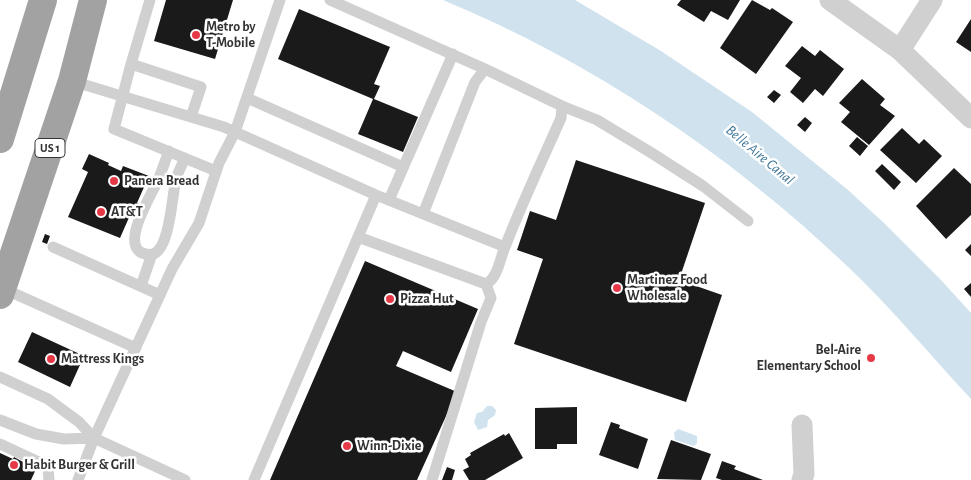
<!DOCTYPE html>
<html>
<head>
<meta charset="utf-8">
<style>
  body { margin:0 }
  canvas { display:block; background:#fff }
</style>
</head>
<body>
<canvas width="971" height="480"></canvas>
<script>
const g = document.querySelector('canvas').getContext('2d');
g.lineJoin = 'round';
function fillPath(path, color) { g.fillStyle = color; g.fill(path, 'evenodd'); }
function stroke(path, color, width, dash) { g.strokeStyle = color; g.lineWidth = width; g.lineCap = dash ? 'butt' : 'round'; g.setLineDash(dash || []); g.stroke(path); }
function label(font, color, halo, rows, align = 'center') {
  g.font = font + ' "Alegreya Sans",sans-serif'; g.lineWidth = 5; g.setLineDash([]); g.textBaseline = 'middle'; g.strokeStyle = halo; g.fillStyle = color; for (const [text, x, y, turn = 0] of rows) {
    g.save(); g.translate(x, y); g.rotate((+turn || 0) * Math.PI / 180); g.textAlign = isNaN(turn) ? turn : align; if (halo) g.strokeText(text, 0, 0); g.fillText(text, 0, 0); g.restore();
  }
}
const water = new Path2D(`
  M443 0H575L661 51 752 112 848 190 884 223 941 280 971 313V399C929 354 890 306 845 264 728 153 592 62 443 0Z
  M487 406H492L496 410 495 415 488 420 487 427 478 430 474 422 477 413 482 412Z
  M678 429 697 436V443L694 446 675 440 674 433Z`);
const building = new Path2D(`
  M166 0H233L215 59 154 41Z
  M681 0H740L728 20 711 11 704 22 677 5Z
  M752 0 770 10 772 8 793 22 756 74 720 48Z
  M299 9 390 47 374 84 380 86 374 99 418 117 403 152 358 134 373 99 278 59Z
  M971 19V52L956 42Z
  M802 46 815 56 820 50 844 69 823 96 815 89 803 103 790 92 801 78 785 66Z
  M862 79 885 99 880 105 895 116 869 145 841 122 850 112 839 103Z
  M774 90 781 95 774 103 767 97Z
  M805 117 812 123 805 132 797 125Z
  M902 128 919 144 924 139 942 156 916 183 880 150Z
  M857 137 868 146 860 156 849 146Z
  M89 154 109 163 108 165 121 171 123 166 149 176 137 203 142 206 137 216 131 213 120 238 68 217 88 172 82 169Z
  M576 160 705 203 679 280 722 295 686 402 514 344 543 259 517 250 530 211 556 220Z
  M882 164 901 182 894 190 875 171Z
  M954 168 971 184V215L946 239 916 206Z
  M45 234 50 236 47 244 42 242Z
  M971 244V256L965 250Z
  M365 261 478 309 451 372 403 351 396 366 457 392 417 480H270Z
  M971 283V297L964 289Z
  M32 332 84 356 70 387 18 362Z
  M577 407V444H557V449H535V408Z
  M611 422 620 425 619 428 648 439 638 469 599 455Z
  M509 433 523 458 485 480H469L463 470 469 467 465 459 471 455 470 453 504 434 505 436Z
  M671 440 711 454 701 480 657 479Z
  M0 453 13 459 14 457 36 469 31 480H0Z
  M722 461 736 466 734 469 763 480H722L716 478Z
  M447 467 455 470 452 480H442Z`);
const service = new Path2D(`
  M150 0 131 64 114 129 216 171
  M330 0 485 69
  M131 64 201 87 191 117
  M72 81 224 127 376 195 505 247
  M247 98 403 167
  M562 106 597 120 650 152 703 186 748 221
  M169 151C165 161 162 171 158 180 152 194 124 238 139 251 142 254 149 255 153 254 170 249 172 195 176 179 178 172 182 165 185 158
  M389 200 453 54
  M358 237 486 284C498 278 500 258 505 247 522 203 542 161 561 118L562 106 485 69 475 82 423 214
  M53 247 160 295
  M141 286 152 254
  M2 288 136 348
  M0 377 48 399 79 422 94 438 185 480
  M0 420 36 434 64 439 94 438
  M0 444 43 464 48 468 49 480
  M78 480 94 438 172 269 199 223 219 163 235 132 280 0
  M254 480 376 195
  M432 480 481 322 491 298 486 284`);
const minor = new Path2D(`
  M830 0 900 50 971 118
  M900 50 932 0
  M802 480 804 474 802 425`);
const trunk = new Path2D(`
  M0 139 43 0
  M0 295 72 81 93 0`);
const markers = [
  [196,35,5,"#e63946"],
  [114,181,5,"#e63946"],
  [101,212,5,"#e63946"],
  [617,288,5,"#e63946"],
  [390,299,5,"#e63946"],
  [871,358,5,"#e63946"],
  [51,359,5,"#e63946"],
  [347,446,5,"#e63946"],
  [14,465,5,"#e63946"]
];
const shields = [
  [50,148,30]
];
const shieldNames = [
  ["US 1",50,148]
];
const poiNames = [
  ["Metro by",206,27],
  ["T-Mobile",206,43],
  ["Panera Bread",124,181],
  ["AT&T",111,212],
  ["Martinez Food",627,280],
  ["Wholesale",627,296],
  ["Pizza Hut",400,299],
  ["Bel-Aire",861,350,"right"],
  ["Elementary School",861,366,"right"],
  ["Mattress Kings",61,359],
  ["Winn-Dixie",357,446],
  ["Habit Burger & Grill",24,465]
];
const waterNames = [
  ["Belle Aire Canal",760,155,40]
];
fillPath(water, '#cfe2ee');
fillPath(building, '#1a1a1a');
stroke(service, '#d0d0d0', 11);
stroke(minor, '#d0d0d0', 21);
stroke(trunk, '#a2a2a2', 28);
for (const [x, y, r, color] of markers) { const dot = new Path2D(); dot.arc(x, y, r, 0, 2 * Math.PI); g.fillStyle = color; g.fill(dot); stroke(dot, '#fff', 2); }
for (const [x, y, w] of shields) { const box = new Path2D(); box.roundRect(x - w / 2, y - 9.5, w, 19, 4); g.fillStyle = '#fff'; g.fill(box); stroke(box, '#333', 1); }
label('bold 12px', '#333', null, shieldNames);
label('bold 14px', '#333', '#fff', poiNames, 'left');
label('italic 15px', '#3f7597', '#fff', waterNames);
</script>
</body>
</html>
